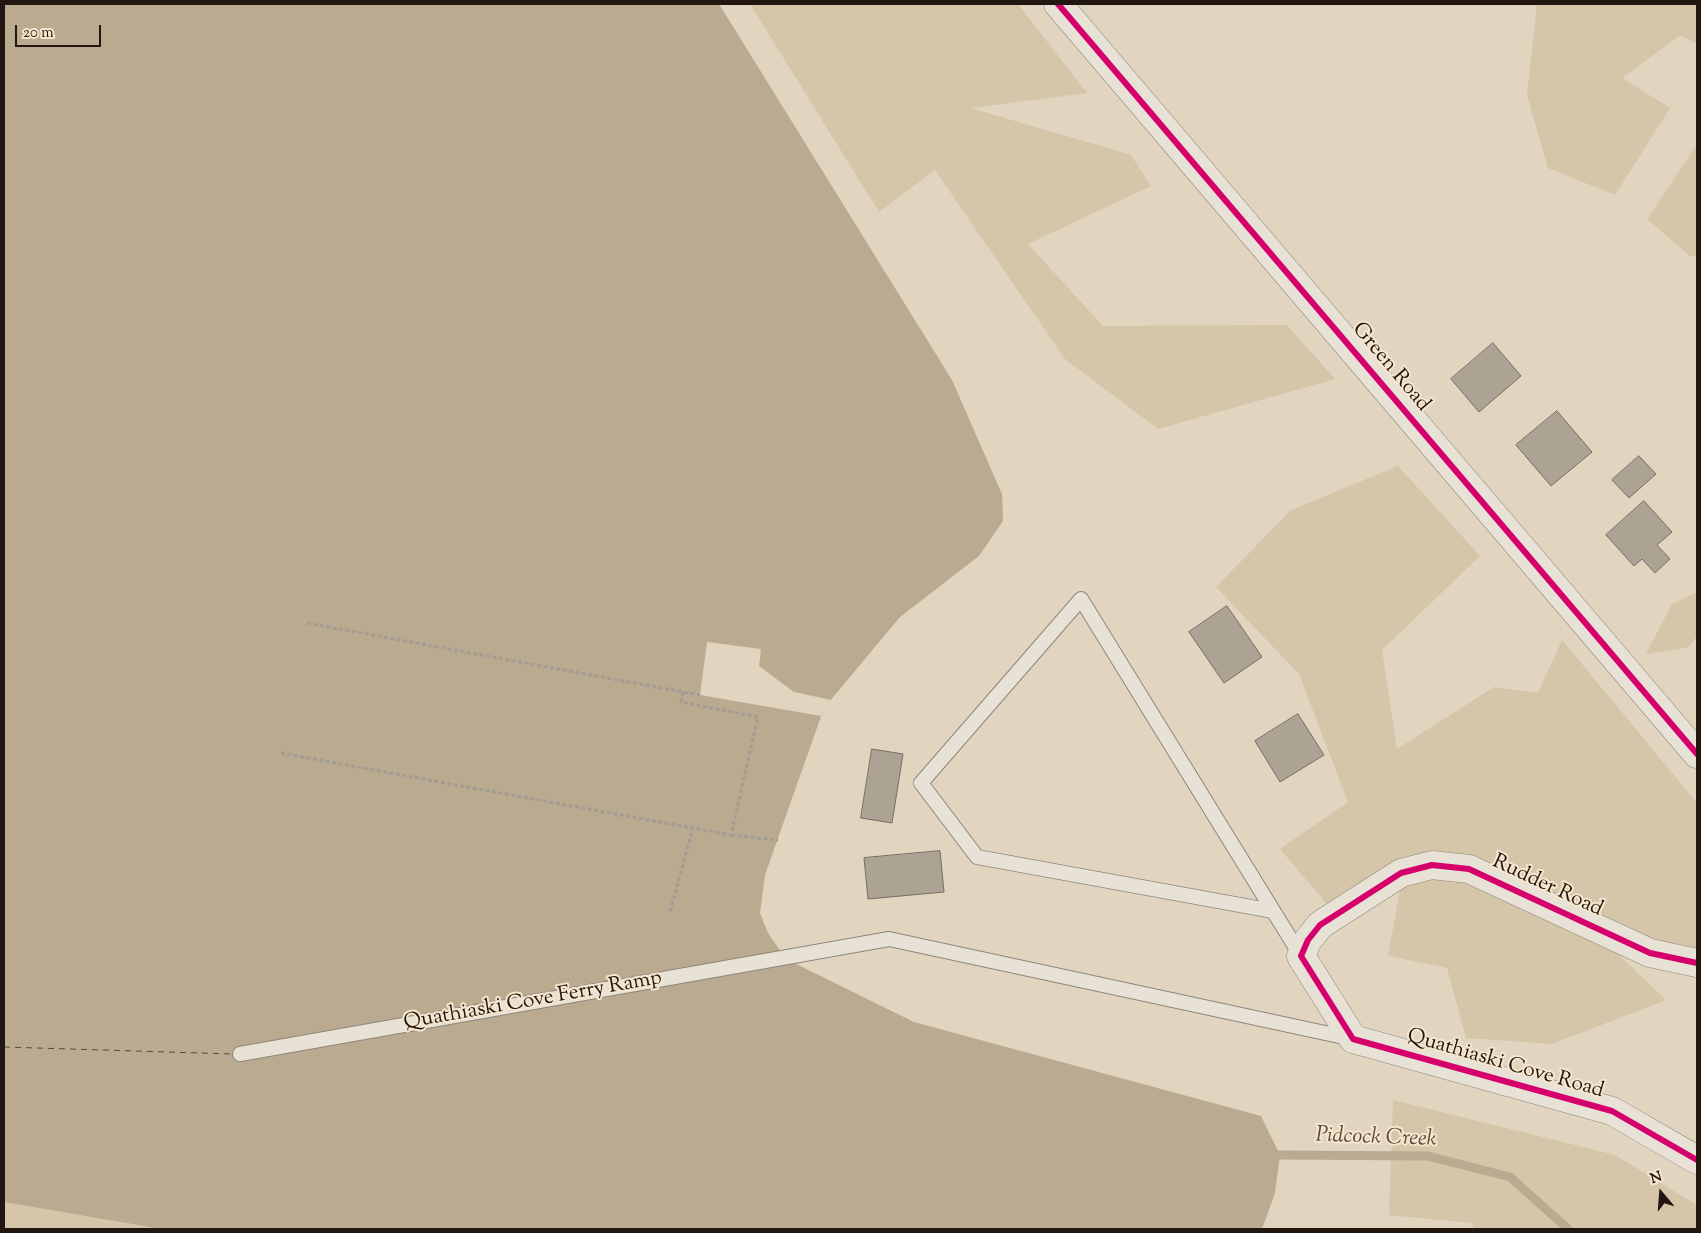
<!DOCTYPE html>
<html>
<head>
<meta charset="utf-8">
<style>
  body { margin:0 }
  #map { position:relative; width:1701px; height:1233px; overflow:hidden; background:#e1d5c0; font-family:"Sorts Mill Goudy",serif }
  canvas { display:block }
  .frame { position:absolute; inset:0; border:5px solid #221710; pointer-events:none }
  .north { position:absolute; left:1636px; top:1168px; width:50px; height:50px; -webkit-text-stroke:4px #f5e6cd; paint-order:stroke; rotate:342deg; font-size:14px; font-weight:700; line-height:20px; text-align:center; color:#221710 }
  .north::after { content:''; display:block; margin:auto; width:18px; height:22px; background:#221710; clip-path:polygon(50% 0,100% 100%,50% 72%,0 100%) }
  .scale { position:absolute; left:15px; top:25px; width:86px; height:22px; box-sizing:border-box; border:2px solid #221710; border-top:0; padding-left:6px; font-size:15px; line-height:18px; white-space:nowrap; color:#221710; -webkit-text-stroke:4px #f5e6cd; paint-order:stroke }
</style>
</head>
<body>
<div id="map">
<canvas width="1701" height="1233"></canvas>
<div class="frame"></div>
<div class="north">N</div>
<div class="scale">20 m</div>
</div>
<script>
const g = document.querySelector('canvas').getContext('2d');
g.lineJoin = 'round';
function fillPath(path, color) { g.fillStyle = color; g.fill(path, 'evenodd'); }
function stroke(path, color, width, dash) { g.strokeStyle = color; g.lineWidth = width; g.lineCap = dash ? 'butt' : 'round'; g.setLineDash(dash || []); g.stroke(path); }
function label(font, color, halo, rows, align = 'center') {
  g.font = font + ' "Sorts Mill Goudy",serif'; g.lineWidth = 4; g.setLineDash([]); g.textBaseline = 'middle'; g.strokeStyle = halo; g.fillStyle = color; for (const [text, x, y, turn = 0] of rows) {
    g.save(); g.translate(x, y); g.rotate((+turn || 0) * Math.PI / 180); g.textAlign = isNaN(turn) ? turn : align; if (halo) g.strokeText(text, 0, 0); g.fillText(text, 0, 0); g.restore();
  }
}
const green = new Path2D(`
  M750 4H1018L1087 93 971 108 1131 155 1151 186 1028 244 1103 326 1287 325 1335 379 1158 429 1065 359 935 170 879 212Z
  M1537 4H1697V44L1681 35 1622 78 1670 108 1615 195 1548 168 1527 95Z
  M1697 144V256H1690L1647 219Z
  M1398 466 1480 556 1382 650 1397 749 1494 687 1538 693 1562 640 1697 803V956L1621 957 1666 1000 1552 1044 1466 1038 1447 968 1388 956 1400 890 1326 903 1280 849 1348 802 1299 674 1216 587 1291 510Z
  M1697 592V636L1689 647 1646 654 1672 604Z
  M1393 1100 1615 1155 1697 1205V1229H1475L1471 1223 1389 1215Z
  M4 1202 161 1229H4Z`);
const water = new Path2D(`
  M4 4H719L952 380 1002 494 1003 521 979 556 900 617 824 708 765 875 760 913 768 933 786 959 914 1022 1261 1116 1280 1155 1275 1193 1262 1229H161L4 1202Z`);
const pier = new Path2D(`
  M707 642 761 649 759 666 794 692 831 700 824 708 821 716 700 695Z`);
const stream = new Path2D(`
  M1280 1155 1428 1156 1510 1177 1568 1229`);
const ferry = new Path2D(`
  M4 1047 233 1054`);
const building = new Path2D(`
  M1493 343 1521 376 1479 412 1451 379Z
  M1557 411 1592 452 1551 486 1516 445Z
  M1639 456 1656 474 1629 498 1612 480Z
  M1644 501 1672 532 1657 545 1670 559 1655 573 1642 559 1634 566 1606 535Z
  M1227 606 1262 657 1224 683 1189 632Z
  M1298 714 1324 755 1280 782 1255 741Z
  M872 749 903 754 892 823 861 818Z
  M940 851 944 892 868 899 864 858Z`);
const path = new Path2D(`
  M307 623 700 695
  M281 753 731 835 758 717 681 702 683 692
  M731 835 778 840
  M670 912 693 828`);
const service = new Path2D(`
  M1273 911 977 857 921 783 1081 599 1301 956
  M240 1054 889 939 1353 1039`);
const minor = new Path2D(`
  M1058 4 1697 754
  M1697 963 1650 953 1469 869 1432 865 1401 873 1320 925 1308 940 1301 956 1353 1039 1612 1111 1697 1160`);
const cycleway = new Path2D(`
  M1058 4 1697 754
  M1697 963 1650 953 1469 869 1432 865 1401 873 1320 925 1308 940 1301 956 1353 1039 1612 1111 1697 1160`);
const streetNames = [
  ["Green Road",1390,368,50],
  ["Rudder Road",1547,887,25],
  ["Quathiaski Cove Ferry Ramp",533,1002,-10],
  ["Quathiaski Cove Road",1505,1065,16]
];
const waterNames = [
  ["Pidcock Creek",1376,1139,2]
];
fillPath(green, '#d5c5a9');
fillPath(water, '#baaa90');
fillPath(pier, '#e1d5c0');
stroke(stream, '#baaa90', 9);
stroke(ferry, '#584a3b', 1, [6, 5]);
fillPath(building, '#aca395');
stroke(building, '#756d62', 1);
stroke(service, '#8f877a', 16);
stroke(minor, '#8f877a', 29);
stroke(path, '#a29c93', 3, [4, 2.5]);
stroke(service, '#e7e1d6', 14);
stroke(minor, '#e7e1d6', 28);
stroke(cycleway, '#d6006c', 6);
label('21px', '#221710', '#f5e6cd', streetNames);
label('italic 22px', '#584a3b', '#f5e6cd', waterNames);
</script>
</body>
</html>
